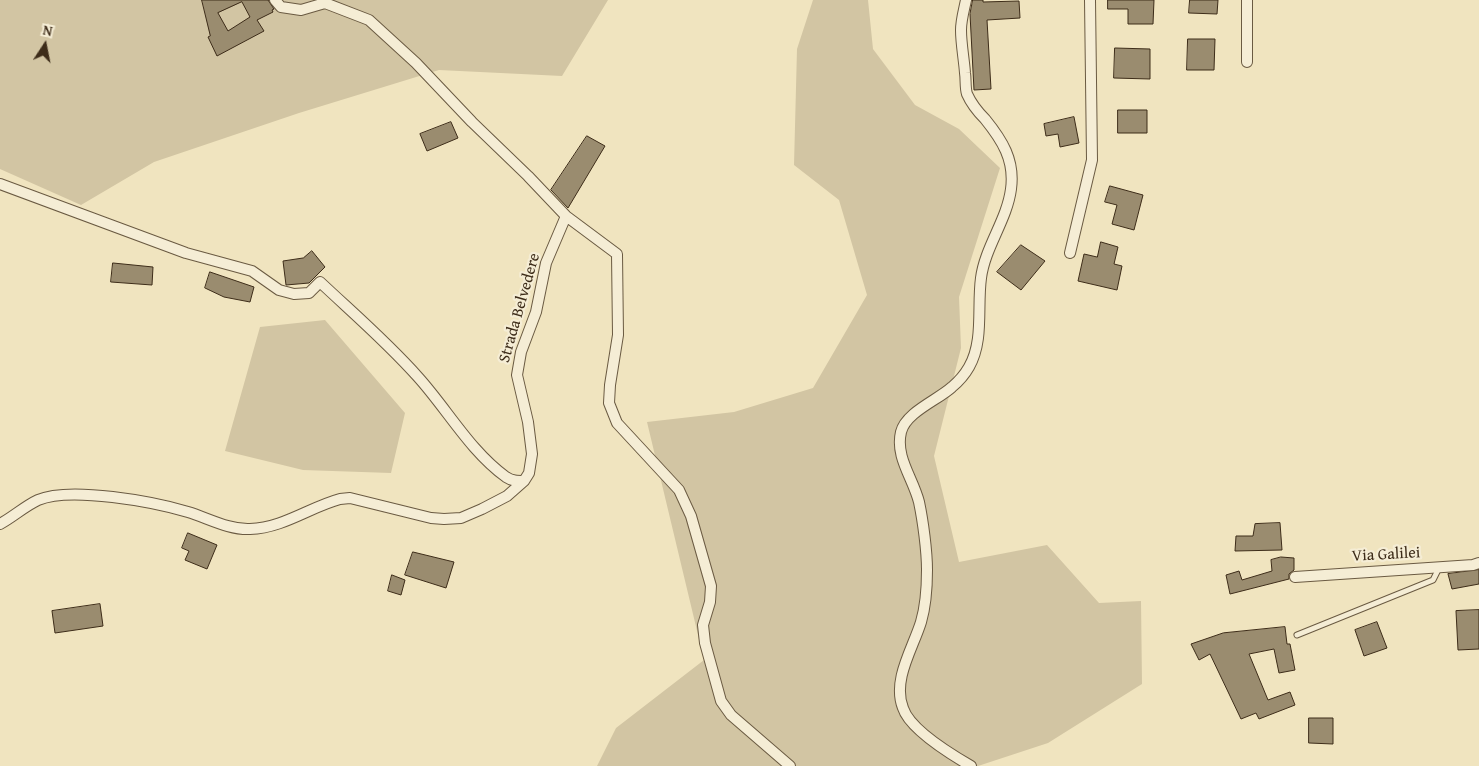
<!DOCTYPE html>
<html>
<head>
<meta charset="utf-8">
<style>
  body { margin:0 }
  #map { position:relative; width:1479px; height:766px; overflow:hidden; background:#f0e4bf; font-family:"Gentium Book Plus",serif }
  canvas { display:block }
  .north { position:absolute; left:20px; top:20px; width:50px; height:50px; -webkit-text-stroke:4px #f5edd5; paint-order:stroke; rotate:11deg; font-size:14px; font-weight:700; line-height:20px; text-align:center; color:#3d2c19 }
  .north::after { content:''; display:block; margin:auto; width:18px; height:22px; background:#3d2c19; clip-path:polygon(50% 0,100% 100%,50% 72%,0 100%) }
</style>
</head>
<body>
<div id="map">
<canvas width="1479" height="766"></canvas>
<div class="north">N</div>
</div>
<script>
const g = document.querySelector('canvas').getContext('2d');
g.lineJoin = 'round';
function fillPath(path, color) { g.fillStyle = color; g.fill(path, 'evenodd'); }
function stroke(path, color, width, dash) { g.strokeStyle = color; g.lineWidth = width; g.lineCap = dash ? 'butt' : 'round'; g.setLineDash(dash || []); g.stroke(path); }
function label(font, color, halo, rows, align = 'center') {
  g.font = font + ' "Gentium Book Plus",serif'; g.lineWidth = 4.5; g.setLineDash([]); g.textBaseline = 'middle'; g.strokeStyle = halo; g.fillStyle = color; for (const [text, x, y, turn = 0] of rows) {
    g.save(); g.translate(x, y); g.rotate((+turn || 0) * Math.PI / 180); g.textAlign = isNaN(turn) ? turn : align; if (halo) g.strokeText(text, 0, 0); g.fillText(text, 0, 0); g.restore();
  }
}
const green = new Path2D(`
  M0 0H608L562 76 439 70 299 113 154 162 81 205 0 169Z
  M813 0H868L873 49 915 105 959 129 1000 168 959 297 961 348 934 456 959 562 1047 545 1099 603 1141 601 1142 684 1048 743 978 766H597L616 728 704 660 647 422 734 412 813 388 867 295 839 200 794 165 797 49Z
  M325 320 405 413 391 473 303 470 225 451 260 327Z`);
const building = new Path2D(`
  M202 0H268L274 9 272 10 273 12 257 20 264 31 217 56 208 37 210 36ZM242 2 250 17 228 31 218 13Z
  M973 0H983V2L1019 1 1020 18 987 20 991 89 974 90 970 14Z
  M1108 0H1154L1153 24H1128V9H1108Z
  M1190 0H1218L1217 14 1189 13Z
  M1188 39H1215L1214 70H1187Z
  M1115 48 1150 49V79L1114 78Z
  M1118 110H1147V133H1118Z
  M1074 117 1079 143 1060 147 1058 134 1046 136 1044 124Z
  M451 122 458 138 427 151 420 134Z
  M587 136 605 146 568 208 551 190Z
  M1110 186 1143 195 1134 230 1112 224 1117 205 1105 202Z
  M1101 242 1118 247 1114 264 1122 266 1117 290 1078 281 1084 254 1097 257Z
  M1021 245 1045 261 1021 290 997 272Z
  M312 251 325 267 309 283 286 285 283 261 303 258Z
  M113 263 153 267 152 285 111 282Z
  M210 272 254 287 250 302 224 297 205 288Z
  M1280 523 1282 550 1235 551 1236 536H1253L1255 524Z
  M188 533 217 545 207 569 185 560 189 551 182 548Z
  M413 552 454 562 446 588 405 575Z
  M1281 557 1294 558V570L1289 574V579L1230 594 1226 575 1239 571 1242 580 1272 571 1271 560Z
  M1479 570V584L1452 589 1448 574Z
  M392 575 405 580 401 595 388 591Z
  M100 604 103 626 55 633 52 611Z
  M1479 610V649L1458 650 1456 611Z
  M1377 622 1387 648 1364 656 1355 630Z
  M1285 627 1287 644H1290L1295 670 1279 673 1274 649 1249 654 1268 700 1290 692 1295 705 1259 719 1256 713 1241 719 1210 654 1199 660 1191 644 1223 633Z
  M1309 718H1333V744L1309 743Z`);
const lane = new Path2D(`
  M1297 635 1433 580 1439 568`);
const street = new Path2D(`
  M275 0 281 7 301 10 325 3 369 20 416 63 472 122 528 176 566 216 617 254 618 335 610 385 609 403 617 423 679 490 691 516 711 586 710 602 703 625 705 643 721 701 731 715 790 766
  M966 0C964 10 961 20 961 30 961 44 964 59 965 73 966 79 965 88 967 94 971 103 978 112 985 119 1002 140 1015 160 1011 189 1007 220 985 247 981 278 977 307 984 341 969 367 965 374 958 382 952 387 938 400 906 412 901 432 895 457 913 478 919 502 923 521 927 551 927 570 927 587 926 605 921 622 913 648 892 680 903 708 910 730 952 755 971 766
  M1247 0V62
  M0 184 186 253 252 271 279 290 294 294 309 293 320 282C353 313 388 343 418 377 447 409 470 451 506 477 512 481 517 481 524 481
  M1070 253 1092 160 1090 0
  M0 524C13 517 25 506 38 500 70 486 155 502 188 512 208 518 229 530 250 529 283 528 310 507 340 499L350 498 431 518 444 519 461 518 482 509 507 496 524 481 529 473 532 454 528 422 517 375 521 352 536 312 546 263 566 216
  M1295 577 1473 565 1479 563`);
const streetNames = [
  ["Strada Belvedere",520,308,-74],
  ["Via Galilei",1386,555,-3]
];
fillPath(green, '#d2c5a3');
fillPath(building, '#9a8c6f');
stroke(building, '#3d2c19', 1);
stroke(lane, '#6a5a42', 7);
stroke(street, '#6a5a42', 12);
stroke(lane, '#f5edd5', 5);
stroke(street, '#f5edd5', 10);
label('16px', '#3d2c19', '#f5edd5', streetNames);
</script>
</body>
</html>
